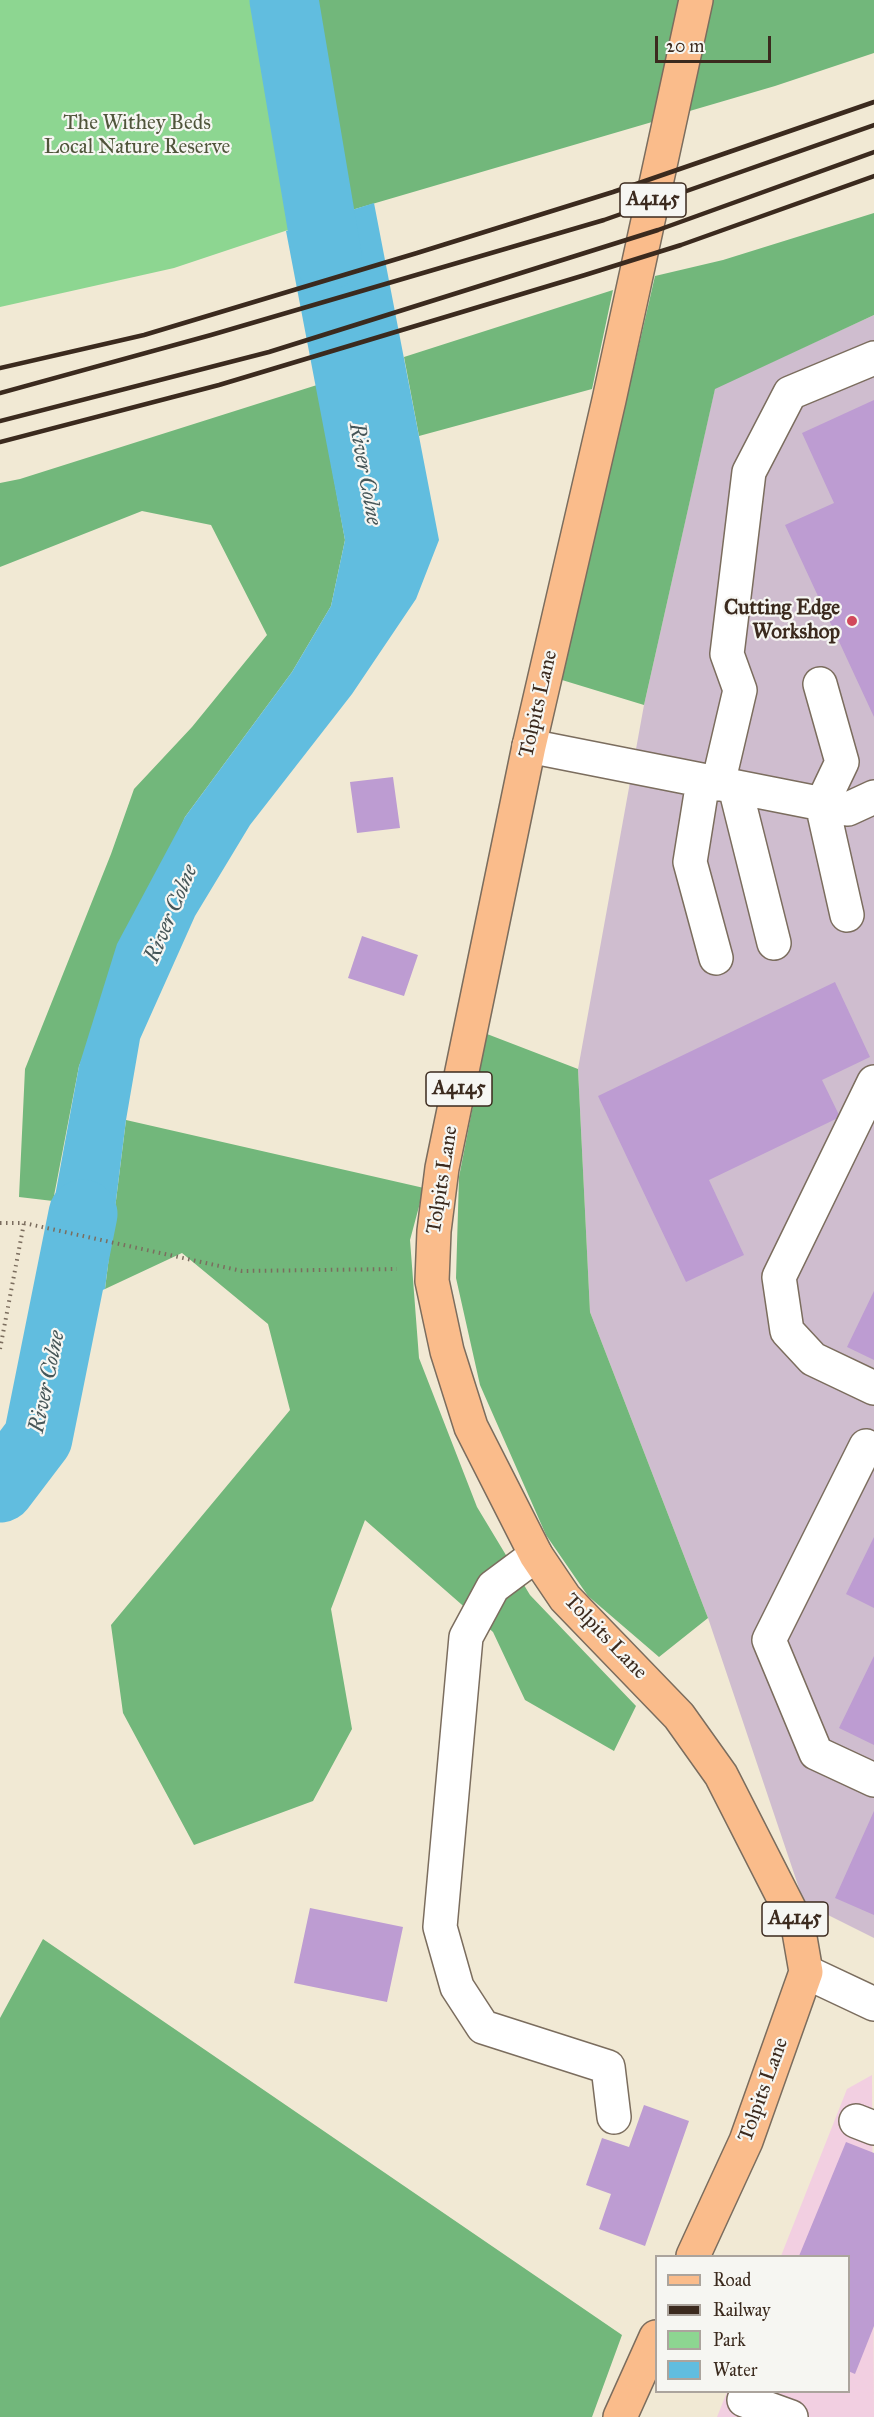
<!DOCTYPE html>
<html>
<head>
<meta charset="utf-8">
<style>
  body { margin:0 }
  #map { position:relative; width:874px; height:2417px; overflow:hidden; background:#f1e9d4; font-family:"IM FELL Great Primer",serif }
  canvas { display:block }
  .legend { position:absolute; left:655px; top:2255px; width:195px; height:138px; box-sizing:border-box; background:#f6f6f2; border:2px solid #aba49d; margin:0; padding:8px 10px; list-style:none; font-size:18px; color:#3b2a1e }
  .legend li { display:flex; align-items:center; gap:12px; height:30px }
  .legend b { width:30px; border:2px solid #aba49d }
  .scale { position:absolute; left:655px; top:36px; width:116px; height:27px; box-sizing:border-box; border:3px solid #3b2a1e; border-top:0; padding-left:8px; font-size:18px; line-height:21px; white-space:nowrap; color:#3b2a1e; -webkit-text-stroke:4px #f6f6f2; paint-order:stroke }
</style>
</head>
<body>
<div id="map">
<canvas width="874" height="2417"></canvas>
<ul class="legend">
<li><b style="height:8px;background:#fabc8b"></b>Road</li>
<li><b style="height:8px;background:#3b2a1e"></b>Railway</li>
<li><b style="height:16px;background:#8dd691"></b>Park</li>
<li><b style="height:16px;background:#61bddf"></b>Water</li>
</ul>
<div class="scale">20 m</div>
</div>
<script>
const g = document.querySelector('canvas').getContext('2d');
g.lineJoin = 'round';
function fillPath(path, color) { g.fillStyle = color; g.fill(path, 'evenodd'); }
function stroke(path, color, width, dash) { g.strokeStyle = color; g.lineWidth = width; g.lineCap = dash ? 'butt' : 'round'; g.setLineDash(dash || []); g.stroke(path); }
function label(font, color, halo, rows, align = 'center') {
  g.font = font + ' "IM FELL Great Primer",serif'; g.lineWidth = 4.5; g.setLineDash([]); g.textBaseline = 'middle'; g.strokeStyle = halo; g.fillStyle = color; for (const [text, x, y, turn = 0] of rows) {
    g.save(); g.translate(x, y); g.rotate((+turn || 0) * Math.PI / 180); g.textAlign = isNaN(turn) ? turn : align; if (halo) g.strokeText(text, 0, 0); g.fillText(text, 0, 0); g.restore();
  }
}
const built = new Path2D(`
  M872 2075 874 2417H717L727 2392H848V2256H781L847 2089Z`);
const industrial = new Path2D(`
  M874 315V1938L804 1903 708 1618 590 1312 578 1069 644 705 715 388Z`);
const green = new Path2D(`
  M0 0H284L321 219 174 268 0 307Z`);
const forest = new Path2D(`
  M284 0H874V53L775 86 321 219Z
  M874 213V315L715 389 644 705 562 680 655 276 723 260Z
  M613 290 592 389 419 436 404 357Z
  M317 385 345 540 331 606 292 672 185 817 79 1066 53 1201 19 1197 25 1069 111 854 134 789 192 727 267 635 211 525 142 511 0 567V483L20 479Z
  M487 1034 578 1069 590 1312 708 1618 659 1657 588 1596 546 1535 480 1385 456 1278 459 1177Z
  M126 1120 424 1188 410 1240 419 1358 477 1507 530 1595 636 1706 614 1751 525 1700 493 1632 365 1520 331 1609 352 1729 313 1801 194 1845 123 1713 111 1625 290 1410 268 1324 182 1253 105 1289Z
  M43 1939 622 2335 592 2417H0V2018Z`);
const water = new Path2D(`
  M374 203 439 540 416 599 352 694 250 825 195 916 140 1039 126 1120 105 1289 32 1321 79 1066 117 944 185 817 292 672 331 606 345 540 286 231Z`);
const river = new Path2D(`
  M284 0 327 256
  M0 1488 38 1438 83 1214`);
const building = new Path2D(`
  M874 400V717L785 525 834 503 802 433Z
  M393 777 400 828 357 833 350 782Z
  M362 936 418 955 404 996 348 978Z
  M835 982 870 1057 822 1080 840 1117 709 1180 744 1255 686 1282 598 1096Z
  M874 1291V1360L847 1347Z
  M874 1537V1608L846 1594Z
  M874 1656V1745L839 1728Z
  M874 1811V1915L835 1898Z
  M310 1908 403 1927 387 2002 294 1983Z
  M644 2105 689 2121 645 2246 599 2229 611 2194 586 2185 602 2138 629 2147Z
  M846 2142 874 2153V2326L855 2374 848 2371V2256H799Z`);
const path = new Path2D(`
  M0 1223H24L242 1271 397 1269
  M0 1349 24 1223`);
const minor = new Path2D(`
  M820 684 842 762 822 804 847 915
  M529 746 848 809 874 797
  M703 781 690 862 716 958
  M718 784 740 690 727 654 749 472 790 393 874 358
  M735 787 774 943
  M874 1082 779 1277 787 1331 813 1359 874 1388
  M866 1446 769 1640 816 1753 874 1780
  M536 1555 493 1587 466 1637 440 1927 457 1987 483 2027 608 2067 614 2117
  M806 1972 874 2004
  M856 2121 874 2128
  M744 2400 791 2417`);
const major = new Path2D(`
  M693 2256 746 2141 806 1972 798 1926 721 1775 679 1716 565 1598 536 1555 471 1427 447 1351 432 1281 434 1231 442 1168 529 746 609 400 696 0
  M620 2417 656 2337`);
const rail = new Path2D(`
  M0 368 144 335 417 253 613 192 874 102
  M0 393 211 335 604 220 874 125
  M0 421 269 352 658 230 874 152
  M0 442 219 385 585 275 681 245 874 176`);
const markers = [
  [852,621,6,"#d1495b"]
];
const shields = [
  [653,200,66],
  [459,1089,66],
  [795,1919,66]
];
const shieldNames = [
  ["A4145",653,200],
  ["A4145",459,1089],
  ["A4145",795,1919]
];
const parkNames = [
  ["The Withey Beds",137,124],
  ["Local Nature Reserve",137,148]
];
const poiNames = [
  ["Cutting Edge",840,609],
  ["Workshop",840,633]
];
const streetNames = [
  ["Tolpits Lane",539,704,-77],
  ["Tolpits Lane",443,1180,-81],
  ["Tolpits Lane",605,1637,46],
  ["Tolpits Lane",764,2090,-70]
];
const waterNames = [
  ["River Colne",364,474,80],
  ["River Colne",172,914,-67],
  ["River Colne",48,1382,-78]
];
fillPath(built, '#f2cfe1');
fillPath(industrial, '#cfbdcf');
fillPath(green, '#8dd691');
fillPath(forest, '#72b77b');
fillPath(water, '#61bddf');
stroke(river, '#61bddf', 69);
fillPath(building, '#bd9cd2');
stroke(minor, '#7b6d5e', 36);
stroke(major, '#7b6d5e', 36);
stroke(path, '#7b6d5e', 4, [1.5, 4.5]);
stroke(minor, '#fff', 33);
stroke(major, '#fabc8b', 33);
stroke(rail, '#3b2a1e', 4.5);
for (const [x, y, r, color] of markers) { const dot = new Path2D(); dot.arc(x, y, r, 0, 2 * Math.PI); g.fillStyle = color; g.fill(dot); stroke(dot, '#f6f6f2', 2); }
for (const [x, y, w] of shields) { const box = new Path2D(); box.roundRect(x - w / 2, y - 17, w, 34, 4.5); g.fillStyle = '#f6f6f2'; g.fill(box); stroke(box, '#3b2a1e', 1.5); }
label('bold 20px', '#3b2a1e', null, shieldNames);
label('21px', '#50553b', '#f6f6f2', parkNames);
label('bold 21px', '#3b2a1e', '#f6f6f2', poiNames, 'right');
label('21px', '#3b2a1e', '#f6f6f2', streetNames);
label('italic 22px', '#465658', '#f6f6f2', waterNames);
</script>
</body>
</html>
